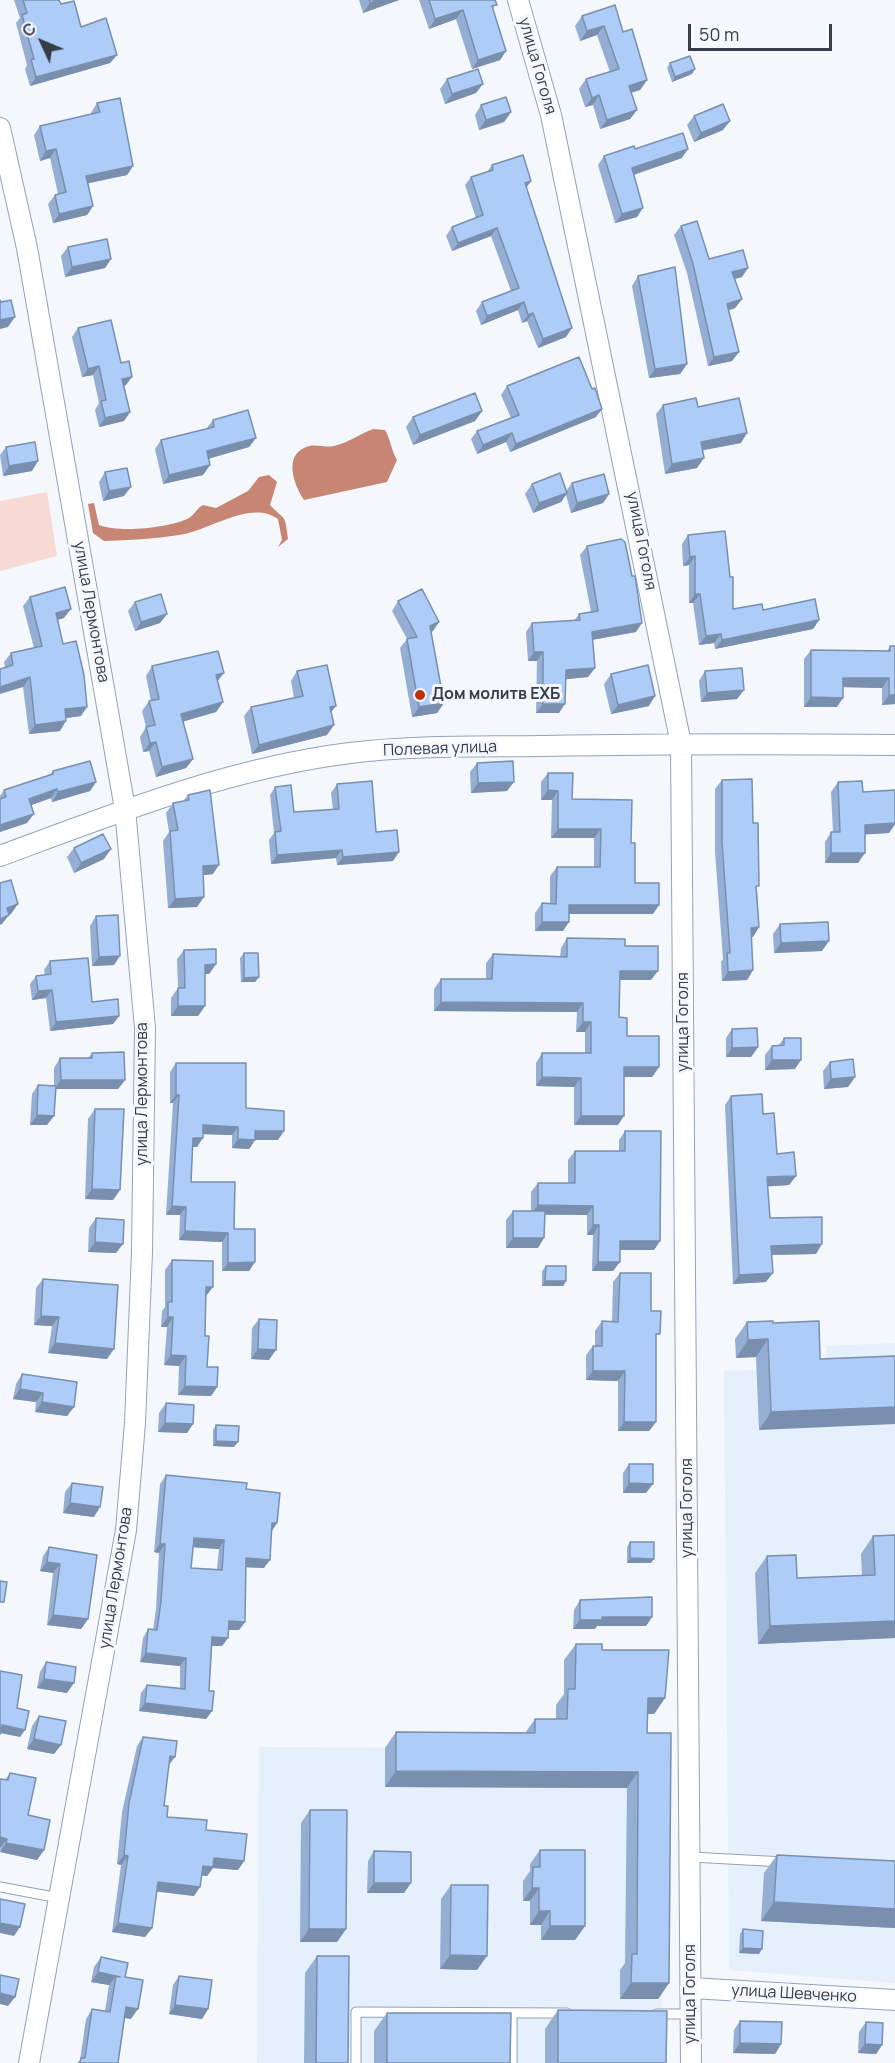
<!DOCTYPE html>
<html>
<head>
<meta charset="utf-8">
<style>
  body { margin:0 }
  #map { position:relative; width:895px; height:2063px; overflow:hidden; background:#f4f7fc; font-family:Manrope,sans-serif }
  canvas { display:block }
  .north { position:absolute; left:12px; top:12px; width:60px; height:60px; -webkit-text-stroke:4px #f4f7fc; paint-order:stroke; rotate:314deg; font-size:16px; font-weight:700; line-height:24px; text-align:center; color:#363d47 }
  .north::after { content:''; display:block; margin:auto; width:21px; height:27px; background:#363d47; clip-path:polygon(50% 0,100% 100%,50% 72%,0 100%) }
  .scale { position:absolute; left:688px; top:24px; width:144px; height:27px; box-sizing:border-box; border:3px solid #363d47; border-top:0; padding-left:8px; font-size:18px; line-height:21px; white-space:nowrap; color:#363d47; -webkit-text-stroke:4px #f4f7fc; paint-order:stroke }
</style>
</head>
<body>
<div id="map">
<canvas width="895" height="2063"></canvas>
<div class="north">С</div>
<div class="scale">50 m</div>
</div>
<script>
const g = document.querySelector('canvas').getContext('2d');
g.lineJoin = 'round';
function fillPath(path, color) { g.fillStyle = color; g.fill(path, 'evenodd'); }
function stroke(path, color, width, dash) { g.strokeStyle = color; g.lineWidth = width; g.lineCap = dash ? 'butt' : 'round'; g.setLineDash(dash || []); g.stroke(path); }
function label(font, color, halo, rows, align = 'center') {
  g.font = font + ' Manrope,sans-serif'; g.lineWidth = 6; g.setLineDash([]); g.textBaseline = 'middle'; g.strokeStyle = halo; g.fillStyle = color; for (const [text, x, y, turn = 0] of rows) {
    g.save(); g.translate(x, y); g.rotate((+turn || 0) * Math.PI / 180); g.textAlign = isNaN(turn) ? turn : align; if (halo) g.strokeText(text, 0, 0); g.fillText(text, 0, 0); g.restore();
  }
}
const built = new Path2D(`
  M895 1343V1983L729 1970 724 1371 827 1367 826 1346Z
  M259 1747 660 1749 662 2063H257Z`);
const green = new Path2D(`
  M47 492 57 556 0 571V501Z`);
const water = new Path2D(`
  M373 429 385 430C391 440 391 450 397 460L387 482 304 500C294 485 283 456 306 447 315 443 325 448 334 446 348 443 360 434 373 429Z
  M269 475 277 482 270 505C285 521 285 513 288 539L278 547 282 540 278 519C251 499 209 531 179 535 154 539 129 540 104 541L93 533 88 504 94 503 99 525C119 533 170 528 189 518 195 514 197 508 203 505L216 508 248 491 259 477Z`);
const lane = new Path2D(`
  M691 1857 784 1862
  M0 1887 59 1898
  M656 2014H692
  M356 2063V2012L567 2013
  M512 2063V2013`);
const street = new Path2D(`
  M518 0 551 115 681 744 691 2063
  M0 128 27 248 125 809 145 1028 142 1252 135 1423 126 1530 29 2063
  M0 856C113 814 229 768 350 753 414 745 479 747 543 746 660 744 777 744 895 745
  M692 1988 895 2000`);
const wall = new Path2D(`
  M14 0H59L61 4 81 27 117 55 110 63 30 86 25 69 27 65 16 23 20 18Z
  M359 0H399L363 13Z
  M419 0H495L493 10 506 51 500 60 472 69 456 19 429 29Z
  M582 16 623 32 647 80 640 90 631 93 637 110 630 119 600 129 593 105 585 107 579 89 586 79 610 72 597 35 580 41 575 26Z
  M670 63 692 74 672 82 667 68Z
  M447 79 476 93 445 104 440 89Z
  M97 103 133 166 127 175 88 183 93 206 87 215 53 223 48 204 55 195 58 194 50 158 40 161 34 135 40 126 91 114V113Z
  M481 105 511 112 504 122 479 130 475 115Z
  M694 116 723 130 694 142 687 125Z
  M635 149 682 158 634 175 637 217 615 223 598 165 604 156Z
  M492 165 531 181 526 188 566 337 538 348 527 321 522 323 518 310 481 325 476 311 482 302 511 291 491 236 452 251 446 236 452 227 476 218 465 185 471 177 487 172Z
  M681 226 709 259 742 277 735 279 742 299 735 308 729 310 739 352 732 361 708 366 687 273 674 235Z
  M68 247 111 259 105 268 65 277 61 256Z
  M638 276 687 364 680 374 649 378 632 286Z
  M78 328 126 385 124 386 130 412 124 421 99 427 95 410 99 403 93 375 82 377 72 337Z
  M507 386 596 417 510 452 506 442 477 454 471 439 477 431 511 418 501 395Z
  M663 405 698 407 741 443 702 450 697 468 665 474 656 414Z
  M482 411 475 421 413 445 406 427 413 417Z
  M213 420 256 438 249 447 208 459 210 465 203 475 163 484 155 449 161 440 206 429Z
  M6 447 32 471 3 476 0 455Z
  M105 472 124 496 103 501 99 482Z
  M572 483 609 494 603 503 571 513 566 495 561 502 533 513 525 494 532 484 567 490Z
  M688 535 733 609 763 610 819 620 813 629 715 649 714 643 699 645 693 603H689V565L683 566 682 544Z
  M587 546 636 632 592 640 595 668 588 677 565 679 559 713H536L537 661H528L526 632 532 623 574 621 579 614 591 612 580 555Z
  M30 597 64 618 57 620 81 716 66 718 60 731 29 734 23 687 5 667 4 662 11 653 34 648 23 606Z
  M398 601 433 631 431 632 444 703 437 713 412 717 400 648 407 639 392 611Z
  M135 602 167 614 160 623 135 631 128 611Z
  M890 646H895V704L882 705V688L843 687 837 707H804V659L811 650 887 651Z
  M152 666 217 682 223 702 216 712 183 721 193 759 186 768 156 777 149 751 143 752 140 737 146 727 142 711 149 701H151L146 676Z
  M297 671 327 735 252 754 244 716 251 707 294 698 291 681Z
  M705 671 744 690 737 699 701 702 699 681Z
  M611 674 649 706 611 714 604 684Z
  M477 763 507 791 471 793 470 772Z
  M53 771 96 782 90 791 52 802 51 798 31 805 27 823 0 832V796L4 790 50 775Z
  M548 773 572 799 631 843 635 883 653 914H569L563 931H535V913L542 903H550V876L557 867H594V838H551L552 800H541V782Z
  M722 780 757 889 759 927 753 937H751L753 970 747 980 722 981 721 962 723 959 715 852V789Z
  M838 782 863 792 895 790V825L889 833 865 834 858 863H825V842L831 832H833L831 792Z
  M337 784 376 832 393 861 337 865 336 858 271 864 269 840 274 833 270 795 275 787 294 812 333 810 331 793Z
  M188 795 213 874 204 875 197 907 168 908 163 841 169 832 166 813 173 803 183 801Z
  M74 848 104 859 74 873 67 857Z
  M96 916 114 965 92 966 90 926Z
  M780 924 822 951 774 953 773 934Z
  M567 938 625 946 651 980H619V1017L627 1036 659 1067 652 1077H624L618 1125H574V1087L536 1086V1063L542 1053H585V1032H576L577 1012 434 1011V989L441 979H486V963L493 954 560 957 561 948Z
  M184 950 216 964 209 974H205V1006L198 1016H171V998L178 988 177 959Z
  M244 953 259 977 255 982H241L240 958Z
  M50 961 92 1002 119 1016 113 1024 50 1031 46 998 32 1000 30 984 36 976 45 975 44 970Z
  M732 1029 758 1047 751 1057H726V1038Z
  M784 1038 795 1069 765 1070V1055L772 1046 779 1045Z
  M92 1053 125 1080 118 1089H55L47 1125H30L32 1094 38 1085 54 1086V1068L60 1058H88Z
  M830 1062 855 1077 848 1087 824 1089 823 1071Z
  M176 1063 246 1108 278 1140H255L249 1149 232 1148V1135L203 1134 197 1147H193L191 1182 234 1229 255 1262 249 1271H222V1242L179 1240 180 1215H166L173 1103H170V1072Z
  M731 1096 763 1114 777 1154 796 1176 789 1185 767 1186 770 1218 816 1254 772 1255 766 1282 733 1284 725 1105Z
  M95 1109 120 1190 113 1200 85 1199 88 1119Z
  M625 1131 660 1241 654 1250H620L613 1271H592L593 1235H587V1215H545L538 1248H506V1220L513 1211H531V1192L538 1183H568V1160L575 1151H619V1140Z
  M96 1218 116 1253 88 1252 89 1228Z
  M172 1260 206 1296H205V1336L207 1367 217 1387 211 1396 178 1395 179 1366 164 1365 167 1327H161L162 1311 165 1307V1270Z
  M546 1266 566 1281 563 1286H542V1271Z
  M620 1273 651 1311 656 1340V1422L649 1431H618V1381L586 1380V1355L593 1346H595V1331L602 1321 612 1322 613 1282Z
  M43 1279 107 1359 48 1353 52 1326 34 1325 36 1288Z
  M259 1319 269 1360 251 1359 252 1328Z
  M747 1322 773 1323 820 1359 759 1430 756 1357 736 1358 735 1339Z
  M22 1374 74 1407 67 1416 35 1412 36 1402 13 1399 16 1384Z
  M166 1403 193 1424 187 1433 158 1432 159 1413Z
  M216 1425 238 1442 234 1447 213 1446V1430Z
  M629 1464 646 1493H623V1473Z
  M166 1475 246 1489 277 1523 272 1531 264 1568 246 1567 245 1622 239 1630H228V1638L222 1646H212L209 1691 212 1711 206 1719 139 1711 141 1693 147 1685 180 1688V1666L140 1662 143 1638 148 1629 153 1630 156 1609 159 1553 154 1552 160 1484ZM193 1547 219 1549 217 1569 191 1568Z
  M72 1483 94 1517 63 1513 65 1492Z
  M873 1536 895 1638 758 1644 755 1573 767 1556 797 1578 862 1576 861 1554Z
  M630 1542 651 1563H627V1547Z
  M49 1547 97 1555 88 1619 81 1629 47 1625 53 1573 40 1571 43 1556Z
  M580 1600 652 1617 646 1626H597L595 1629H573L574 1610Z
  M576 1644 602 1650 665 1698 654 1714H648L647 1733 669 1983 658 1999H620V1970L625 1963 627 1788 385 1787V1748L396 1732 525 1733 535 1719H556V1705L564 1694V1660Z
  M46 1662 67 1693 37 1688 40 1672Z
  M39 1716 54 1754 27 1749 32 1726Z
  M143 1737 169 1765 164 1806 167 1817 206 1830 244 1861 238 1870 213 1868 207 1876 201 1875 200 1887 194 1896 157 1891 152 1928 145 1937 112 1932 121 1865 117 1864 122 1812 137 1746Z
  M10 1773 44 1850 37 1860 0 1852 5 1780Z
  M310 1810 346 1929 337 1942H300L301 1823Z
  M540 1850 585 1926 575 1940H541V1925H530V1901H523V1881L530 1871V1864Z
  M374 1851 404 1893H367L368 1861Z
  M777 1855 895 1861V1928L761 1921 764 1873Z
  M451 1885 477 1970 440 1969 441 1899Z
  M743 1929 759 1954 739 1953 740 1934Z
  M317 1956 348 2063H304L305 1973Z
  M101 1957 125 1977 131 2019 125 2018 118 2063H77L80 2060 86 2019 92 2009 105 2011 109 1985 91 1982 94 1967Z
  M179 1976 208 2009 202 2019 169 2014 173 1985Z
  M558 2010 666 2063H545V2029Z
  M387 2013 510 2063H374V2031Z
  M740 2021 781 2044 775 2054 733 2053 734 2030Z
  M866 2022 882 2045 876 2054 858 2053 859 2032Z`);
const shadedWall = new Path2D(`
  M379 0H399L363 13 370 3Z
  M463 10 456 19 429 29 435 19Z
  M604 26 597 35 580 41 587 31Z
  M506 51 500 60 472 69 478 60Z
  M117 55 110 63 30 86 36 77Z
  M695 69 692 74 672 82 675 77Z
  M647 80 640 90 622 95 629 86Z
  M483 84 476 93 445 104 452 94Z
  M599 95 593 105 585 107 592 98Z
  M637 110 630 119 600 129 607 120Z
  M511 112 504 122 479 130 486 120Z
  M730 121 723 130 694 142 701 133Z
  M56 149 50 158 40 161 46 151Z
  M688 149 682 158 626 177 632 168Z
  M133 166 127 175 80 185 86 176Z
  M531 181 525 189V183Z
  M93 206 87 215 53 223 59 214Z
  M643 208 637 217 615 223 622 214Z
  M497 228 491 236 452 251 458 243Z
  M111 259 105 268 65 277 72 267Z
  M748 268 742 277 726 281 732 272Z
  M742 299 735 308 721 313 727 304Z
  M524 302 518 310 481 325 487 316Z
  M533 313 527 321 522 323 528 315Z
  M15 317 8 327 0 329V320Z
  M572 328 566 337 538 348 543 339Z
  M739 352 732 361 708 366 714 357Z
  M687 364 680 374 649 378 655 369Z
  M99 366 93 375 82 377 88 369Z
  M132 377 126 385 116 388 122 379Z
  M602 409 596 417 510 452 516 444Z
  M482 411 475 421 413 445 420 435Z
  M130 412 124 421 99 427 105 418Z
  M512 433 506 442 477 454 483 445Z
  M747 433 741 443 694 452 701 442Z
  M256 438 249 447 200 461 207 451Z
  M704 458 697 468 665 474 672 464Z
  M38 461 32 471 3 476 9 466Z
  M210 465 203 475 163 484 169 475Z
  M131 487 124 496 103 501 109 491Z
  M567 493 561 502 533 513 539 503Z
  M609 494 603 503 571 513 577 503Z
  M695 556 689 565 683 566 690 557Z
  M695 594H700L693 603H689Z
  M71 609 64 618 49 622 56 613Z
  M167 614 160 623 135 631 141 622Z
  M819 620 813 629 715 649 722 640Z
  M439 622 433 631 424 636 430 626Z
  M642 623 636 632 585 641 592 632Z
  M721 634 714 643 699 645 706 636Z
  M534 652H543L537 661H528Z
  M595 668 588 677 559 680 566 670Z
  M224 673 217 682 216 675Z
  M30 677 23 687 0 694V687Z
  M843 678H889L882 688 837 687Z
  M744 690 737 699 701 702 707 693Z
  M889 695H895V704L882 705Z
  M655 696 649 706 611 714 618 705Z
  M811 697 843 698 837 707H804Z
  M223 702 216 712 175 724 181 714Z
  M444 703 437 713 412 717 419 707Z
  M543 704H565L559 713H536Z
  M336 706 329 715 330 707Z
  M87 707 81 716 59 719 65 709Z
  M66 721 60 731 29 734 35 725Z
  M334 725 327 735 252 754 259 745Z
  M156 742 149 751 143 752 150 743Z
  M193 759 186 768 156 777 162 767Z
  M96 782 90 791 52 802 58 792Z
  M514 782 507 791 471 793 478 783Z
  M57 789 51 798 23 808 29 799Z
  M548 790 558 791 552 800H541Z
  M34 814 27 823 0 832V825Z
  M895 823 889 833 858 835 865 825Z
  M558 829H601L594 838H551Z
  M111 849 104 859 74 873 81 863Z
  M342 850 336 858 271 864 277 855Z
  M399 852 393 861 337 865 343 857Z
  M831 853H865L858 863H825Z
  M219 865 213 874 197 876 203 866Z
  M204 897 197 907 168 908 175 899Z
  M18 904 11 914 0 917 7 908Z
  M569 905H659L653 914H563Z
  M9 915 2 924 0 925V919Z
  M542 922H569L563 931H535Z
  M759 927 753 937H744L751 928Z
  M829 941 822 951 774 953 781 943Z
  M120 956 114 965 92 966 99 957Z
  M216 964 209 974H198L205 965Z
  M753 970 747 980 722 981 728 972Z
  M620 971H658L651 980H613Z
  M259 977 255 982H241L244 978Z
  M52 990 46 998 32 1000 38 991Z
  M441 1002 583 1003 577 1012 434 1011Z
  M178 1006H205L198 1016H171Z
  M119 1016 113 1024 50 1031 56 1022Z
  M583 1022H591L585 1032H576Z
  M758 1047 751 1057H726L732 1048Z
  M772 1060H801L795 1069 765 1070Z
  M624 1067H659L652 1077H618Z
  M542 1077 581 1078 574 1087 536 1086Z
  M855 1077 848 1087 824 1089 831 1079Z
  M61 1080H125L118 1089H54Z
  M176 1095H179L173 1103H170Z
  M37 1115 54 1116 47 1125H30Z
  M581 1116H624L618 1125H574Z
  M203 1125 238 1127 232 1135 197 1134Z
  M255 1131H284L278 1140H249Z
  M193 1138H203L197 1147H187Z
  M238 1139 255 1140 249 1149 232 1148Z
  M796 1176 789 1185 760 1187 767 1177Z
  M92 1189 120 1190 113 1200 85 1199Z
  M538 1205 593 1206 587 1215 531 1214Z
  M172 1206 186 1207 180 1215H166Z
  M593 1225H599L593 1235H587Z
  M185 1231 228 1233 222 1242 179 1240Z
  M513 1238H544L538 1248H506Z
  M620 1241H660L654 1250H614Z
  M95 1242 123 1244 116 1253 88 1252Z
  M822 1244 816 1254 765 1255 771 1246Z
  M255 1262 249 1271H222L228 1263Z
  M598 1262H620L613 1271H592Z
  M773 1273 766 1282 733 1284 739 1275Z
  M545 1281H566L563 1286H542Z
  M206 1287H213L206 1296H199Z
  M41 1316 59 1317 52 1326 34 1325Z
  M168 1317H173L167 1327H161Z
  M768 1339 756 1357 736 1358 748 1340Z
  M55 1343 114 1349 107 1359 48 1353Z
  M258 1349 276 1350 269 1360 251 1359Z
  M171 1355 186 1356 179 1366 164 1365Z
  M593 1371H625L618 1381 586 1380Z
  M185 1386 217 1387 211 1396 178 1395Z
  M20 1389 43 1393 36 1402 13 1399Z
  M42 1402 74 1407 67 1416 35 1412Z
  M895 1407V1424L759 1430 771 1412Z
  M624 1422H656L649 1431H618Z
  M165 1423 193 1424 187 1433 158 1432Z
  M216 1441 238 1442 234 1447 213 1446Z
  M629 1483 653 1484 646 1493H623Z
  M70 1503 100 1507 94 1517 63 1513Z
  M272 1523H277L271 1532Z
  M194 1538 224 1540 219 1549 188 1547Z
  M160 1544H165L159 1553 154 1552Z
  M246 1558 270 1560 264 1568 240 1567Z
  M630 1558 654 1559 651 1563H627Z
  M47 1562 60 1564 53 1573 40 1571Z
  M53 1615 88 1619 81 1629 47 1625Z
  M602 1617H652L646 1626H597L595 1629H573L580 1620Z
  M229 1621 245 1622 239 1630H223Z
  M895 1621V1638L758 1644 770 1626Z
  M212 1637 228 1638 222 1646H206Z
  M146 1653 186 1658 180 1666 140 1662Z
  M44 1679 74 1683 67 1693 37 1688Z
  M648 1698H665L654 1714H637Z
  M145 1703 212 1711 206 1719 139 1711Z
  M2 1725 25 1730 20 1737 0 1733Z
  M34 1739 61 1745 54 1754 27 1749Z
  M170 1756 175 1757 168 1766Z
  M396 1771 638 1772 627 1788 385 1787Z
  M0 1837 7 1839 0 1848Z
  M6 1843 44 1850 37 1860 0 1852Z
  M124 1855 128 1856 121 1865 117 1864Z
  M214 1858 244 1861 238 1870 213 1868 207 1876 196 1875 203 1866Z
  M158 1882 200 1887 194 1896 152 1891Z
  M374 1883H411L404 1893H367Z
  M532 1888H539L530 1901H523Z
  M774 1902 895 1909V1928L761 1921Z
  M539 1911H550L541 1925H530Z
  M0 1923 20 1927 14 1936 0 1933Z
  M118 1923 152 1928 145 1937 112 1932Z
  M550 1926H585L575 1940H541Z
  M309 1929H346L337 1942H300Z
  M743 1948 762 1949 759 1954 739 1953Z
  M450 1955 487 1956 477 1970 440 1969Z
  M98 1972 116 1976 109 1985 91 1982Z
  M631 1983H669L658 1999H620Z
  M0 1993 15 1997 8 2006 0 2004Z
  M175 2005 208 2009 202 2019 169 2014Z
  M126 2007 138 2009 131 2019 120 2017Z
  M740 2043 781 2044 775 2054 733 2053Z
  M865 2044 882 2045 876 2054 858 2053Z`);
const building = new Path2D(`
  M23 0H59L61 4 74 1 81 27 106 18 117 55 36 77 31 60 34 59 22 15 27 13Z
  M369 0H379L370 3Z
  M429 0H495L497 5 492 6 506 51 478 60 463 10 435 19Z
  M615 5 623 32 632 29 647 80 629 86 637 110 607 120 599 95 592 98 586 79 619 69 604 26 587 31 582 16Z
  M690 56 695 69 675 77 670 63Z
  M478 69 483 84 452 94 447 79Z
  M506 97 511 112 486 120 481 105Z
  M120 98 133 166 86 176 93 206 59 214 55 195 66 192 56 149 46 151 40 126 100 112 97 103Z
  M723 104 730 121 701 133 694 116Z
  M683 133 688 149 632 168 643 208 622 214 604 156 634 146 635 149Z
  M523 155 531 181 525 183 572 328 543 339 533 313 528 315 524 302 487 316 482 302 519 288 497 228 458 243 452 227 483 215 471 177 493 170 492 165Z
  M697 221 709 259 743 250 748 268 732 272 742 299 727 304 739 352 714 357 693 264 681 226Z
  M107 239 111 259 72 267 68 247Z
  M675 267 687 364 655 369 638 276Z
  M0 300 1 302 11 300 15 317 0 320Z
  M111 320 121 363 129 361 132 377 122 379 130 412 105 418 101 401 106 400 99 366 88 369 78 328Z
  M579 357 592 389 595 388 602 409 516 444 512 433 483 445 477 431 519 415 507 386Z
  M475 393 482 411 420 435 413 417Z
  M696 398 698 407 739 398 747 433 701 442 704 458 672 464 663 405Z
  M248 410 256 438 207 451 210 465 169 475 161 440 214 427 213 420Z
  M35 442 38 461 9 466 6 447Z
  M127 468 131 487 109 491 105 472Z
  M560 473 567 493 539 503 532 484Z
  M604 474 609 494 577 503 572 483Z
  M725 531 730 577H733V609L762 604 763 610 815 599 819 620 722 640 721 634 706 636 700 594H695V556L690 557 688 535Z
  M621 539 625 542 632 576H635L642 623 592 632 595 668 566 670 565 704H543V652H534L532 623 580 620 579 614 598 611 587 546Z
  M65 587 71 609 56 613 63 644 76 641 84 675 87 707 65 709 66 721 35 725 30 677 0 687V669L13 665 11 653 42 646 30 597Z
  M422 589 439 622 430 626 444 703 419 707 407 639 417 637 398 601Z
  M161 594 167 614 141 622 135 602Z
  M890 646H895V695H889V678H843V698L811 697V650L890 651Z
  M218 651 224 673 216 675 223 702 181 714 193 759 162 767 156 742 150 743 146 727 155 725 149 701 159 699 152 666Z
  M327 665 336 706 330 707 334 725 259 745 251 707 303 696 297 671Z
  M648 665 655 696 618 705 611 674Z
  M742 668 744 690 707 693 705 671Z
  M90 761 96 782 58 792 57 789 29 799 34 814 0 825V799L6 797 4 790 53 774V771Z
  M513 761 514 782 478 783 477 763Z
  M548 773H573L572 799 632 800 631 843H635V883H659V905H569V922H542V903L556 904 557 867H600L601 829H558V791L548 790Z
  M752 779 753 823H758L759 886H756L759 927 751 928 753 970 728 972 727 953H730L722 843V780Z
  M372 781 376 832 397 830 399 852 343 857 342 850 277 855 275 832 281 831 275 787 291 785 294 812 339 809 337 784Z
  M862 781 863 792 895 790V823L865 825V853H831V832H840L838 782Z
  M210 790 219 865 203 866 204 897 175 899 170 831 178 830 173 803 189 800 188 795Z
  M103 834 111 849 81 863 74 848Z
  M11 880 18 904 7 908 9 915 0 919V883Z
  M118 915 120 956 99 957 96 916Z
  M828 922 829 941 781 943 780 924Z
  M567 938 625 939V946H658V971H620L619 1017 627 1018V1036H659V1067H624V1116H581V1078L542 1077V1053H591V1022H583V1003L441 1002V979H492L493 954 567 957Z
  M216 949V964L205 965V1006H178V988H185L184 950Z
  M244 953H258L259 977 244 978Z
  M88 958 92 1002 118 999 119 1016 56 1022 52 990 38 991 36 976 51 974 50 961Z
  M757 1028 758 1047 732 1048V1029Z
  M784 1038H801V1060H772V1046L784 1045Z
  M124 1052 125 1080H61L60 1058H92V1053Z
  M853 1059 855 1077 831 1079 830 1062Z
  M176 1063H246V1108L284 1111V1131H255V1140L238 1139V1127L203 1125V1138H193L191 1182H235L234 1229H255V1262L228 1263V1233L185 1231 186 1207 172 1206 179 1095H176Z
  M38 1085 56 1086 54 1116 37 1115Z
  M762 1094 763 1114 774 1113 777 1154 794 1152 796 1176 767 1177 770 1218 822 1217V1244L771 1246 773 1273 739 1275 731 1096Z
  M95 1109H124L120 1190 92 1189Z
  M625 1131H661L660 1241H620V1262H598L599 1225H593V1206L538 1205V1183H575V1151H625Z
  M513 1211H545L544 1238H513Z
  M96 1218 124 1220 123 1244 95 1242Z
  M172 1260 213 1261V1287H206L205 1336H209L207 1367H218L217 1387 185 1386 186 1356 171 1355 173 1317H168V1302H172Z
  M546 1266H566V1281H545Z
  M620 1273H651V1311H661L660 1334H656V1422H624L625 1371H593V1346H602V1321L618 1322Z
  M43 1279 118 1285 114 1349 55 1343 59 1317 41 1316Z
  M259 1319 277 1320 276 1350 258 1349Z
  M773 1321V1323L819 1321 820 1359 895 1356V1407L771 1412 768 1339 748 1340 747 1322Z
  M22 1374 77 1382 74 1407 42 1402 43 1393 20 1389Z
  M166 1403 194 1405 193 1424 165 1423Z
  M216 1425 239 1426 238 1442 216 1441Z
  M629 1464H653V1484L629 1483Z
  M166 1475 247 1483 246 1489 280 1493 277 1523H272L270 1560 246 1558 245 1622 229 1621 228 1638 212 1637 209 1691H214L212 1711 145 1703 147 1685 185 1689 186 1658 146 1653 148 1629 157 1630 161 1601 165 1544H160ZM194 1538 224 1540 222 1570 191 1568Z
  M72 1483 103 1487 100 1507 70 1503Z
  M895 1535V1621L770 1626 767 1556 796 1555 797 1578 875 1575 873 1536Z
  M630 1542H654V1559L630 1558Z
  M49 1547 97 1555 88 1619 53 1615 60 1564 47 1562Z
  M0 1581 7 1582 4 1602H0Z
  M652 1597V1617H602V1620H580V1600Z
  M576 1644H602V1650H669L665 1698H648L647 1733H671L669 1983H631L632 1954H637L638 1772 396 1771V1732L535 1733V1719H567L568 1689H575Z
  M46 1662 76 1667 74 1683 44 1679Z
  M0 1671 22 1675 17 1708 29 1711 25 1730 2 1725 0 1734Z
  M39 1716 66 1721 61 1745 34 1739Z
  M143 1737 177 1741 175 1757 170 1756 164 1806H168L167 1817 207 1820 206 1830 247 1834 244 1861 214 1858 213 1867 203 1866 200 1887 158 1882 152 1928 118 1923 128 1856 124 1855 129 1803Z
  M10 1773 36 1778 28 1815 50 1820 44 1850 6 1843 7 1839 0 1837V1779L8 1780Z
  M310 1810H347L346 1929H309Z
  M540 1850H585V1926H550V1911H539V1888H532L533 1867H540Z
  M374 1851 411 1852V1883H374Z
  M777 1855 895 1861V1909L774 1902Z
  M451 1885H488L487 1956 450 1955Z
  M0 1899 25 1904 20 1927 0 1923Z
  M743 1929 763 1931 762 1949 743 1948Z
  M317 1956H349L348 2063H316Z
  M101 1957 128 1963 125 1977 143 1980 138 2009 126 2007 118 2063H80L81 2058H85L92 2009 110 2012 116 1976 120 1977 98 1972Z
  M0 1975 19 1979 15 1997 0 1993Z
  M179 1976 212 1980 208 2009 175 2005Z
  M558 2010 667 2011 666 2063H558Z
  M387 2013H511L510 2063H387Z
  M740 2021 782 2022 781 2044 740 2043Z
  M866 2022 883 2023 882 2045 865 2044Z`);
const markers = [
  [420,695,6,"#bc3207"]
];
const streetNames = [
  ["улица Гоголя",537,66,74],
  ["улица Гоголя",641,541,79],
  ["улица Лермонтова",91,612,80],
  ["Полевая улица",440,749,-2],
  ["улица Гоголя",684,1022,-90],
  ["улица Лермонтова",143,1094,-90],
  ["улица Гоголя",688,1508,-90],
  ["улица Лермонтова",116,1578,-81],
  ["улица Гоголя",691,1994,-90],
  ["улица Шевченко",794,1994,3]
];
const poiNames = [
  ["Дом молитв ЕХБ",432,695]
];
fillPath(built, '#e6effc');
fillPath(green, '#f6dad3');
fillPath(water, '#c78573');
stroke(lane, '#92a3ba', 11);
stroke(street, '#92a3ba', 22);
stroke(lane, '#fff', 9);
stroke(street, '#fff', 20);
fillPath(wall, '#95afd4');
fillPath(shadedWall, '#798fad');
fillPath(building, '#adccf7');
stroke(building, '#798fad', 1.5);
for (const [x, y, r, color] of markers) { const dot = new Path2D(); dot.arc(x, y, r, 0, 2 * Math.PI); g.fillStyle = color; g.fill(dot); stroke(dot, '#f4f7fc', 2); }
label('16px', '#363d47', '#f4f7fc', streetNames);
label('bold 16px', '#363d47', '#f4f7fc', poiNames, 'left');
</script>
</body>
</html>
